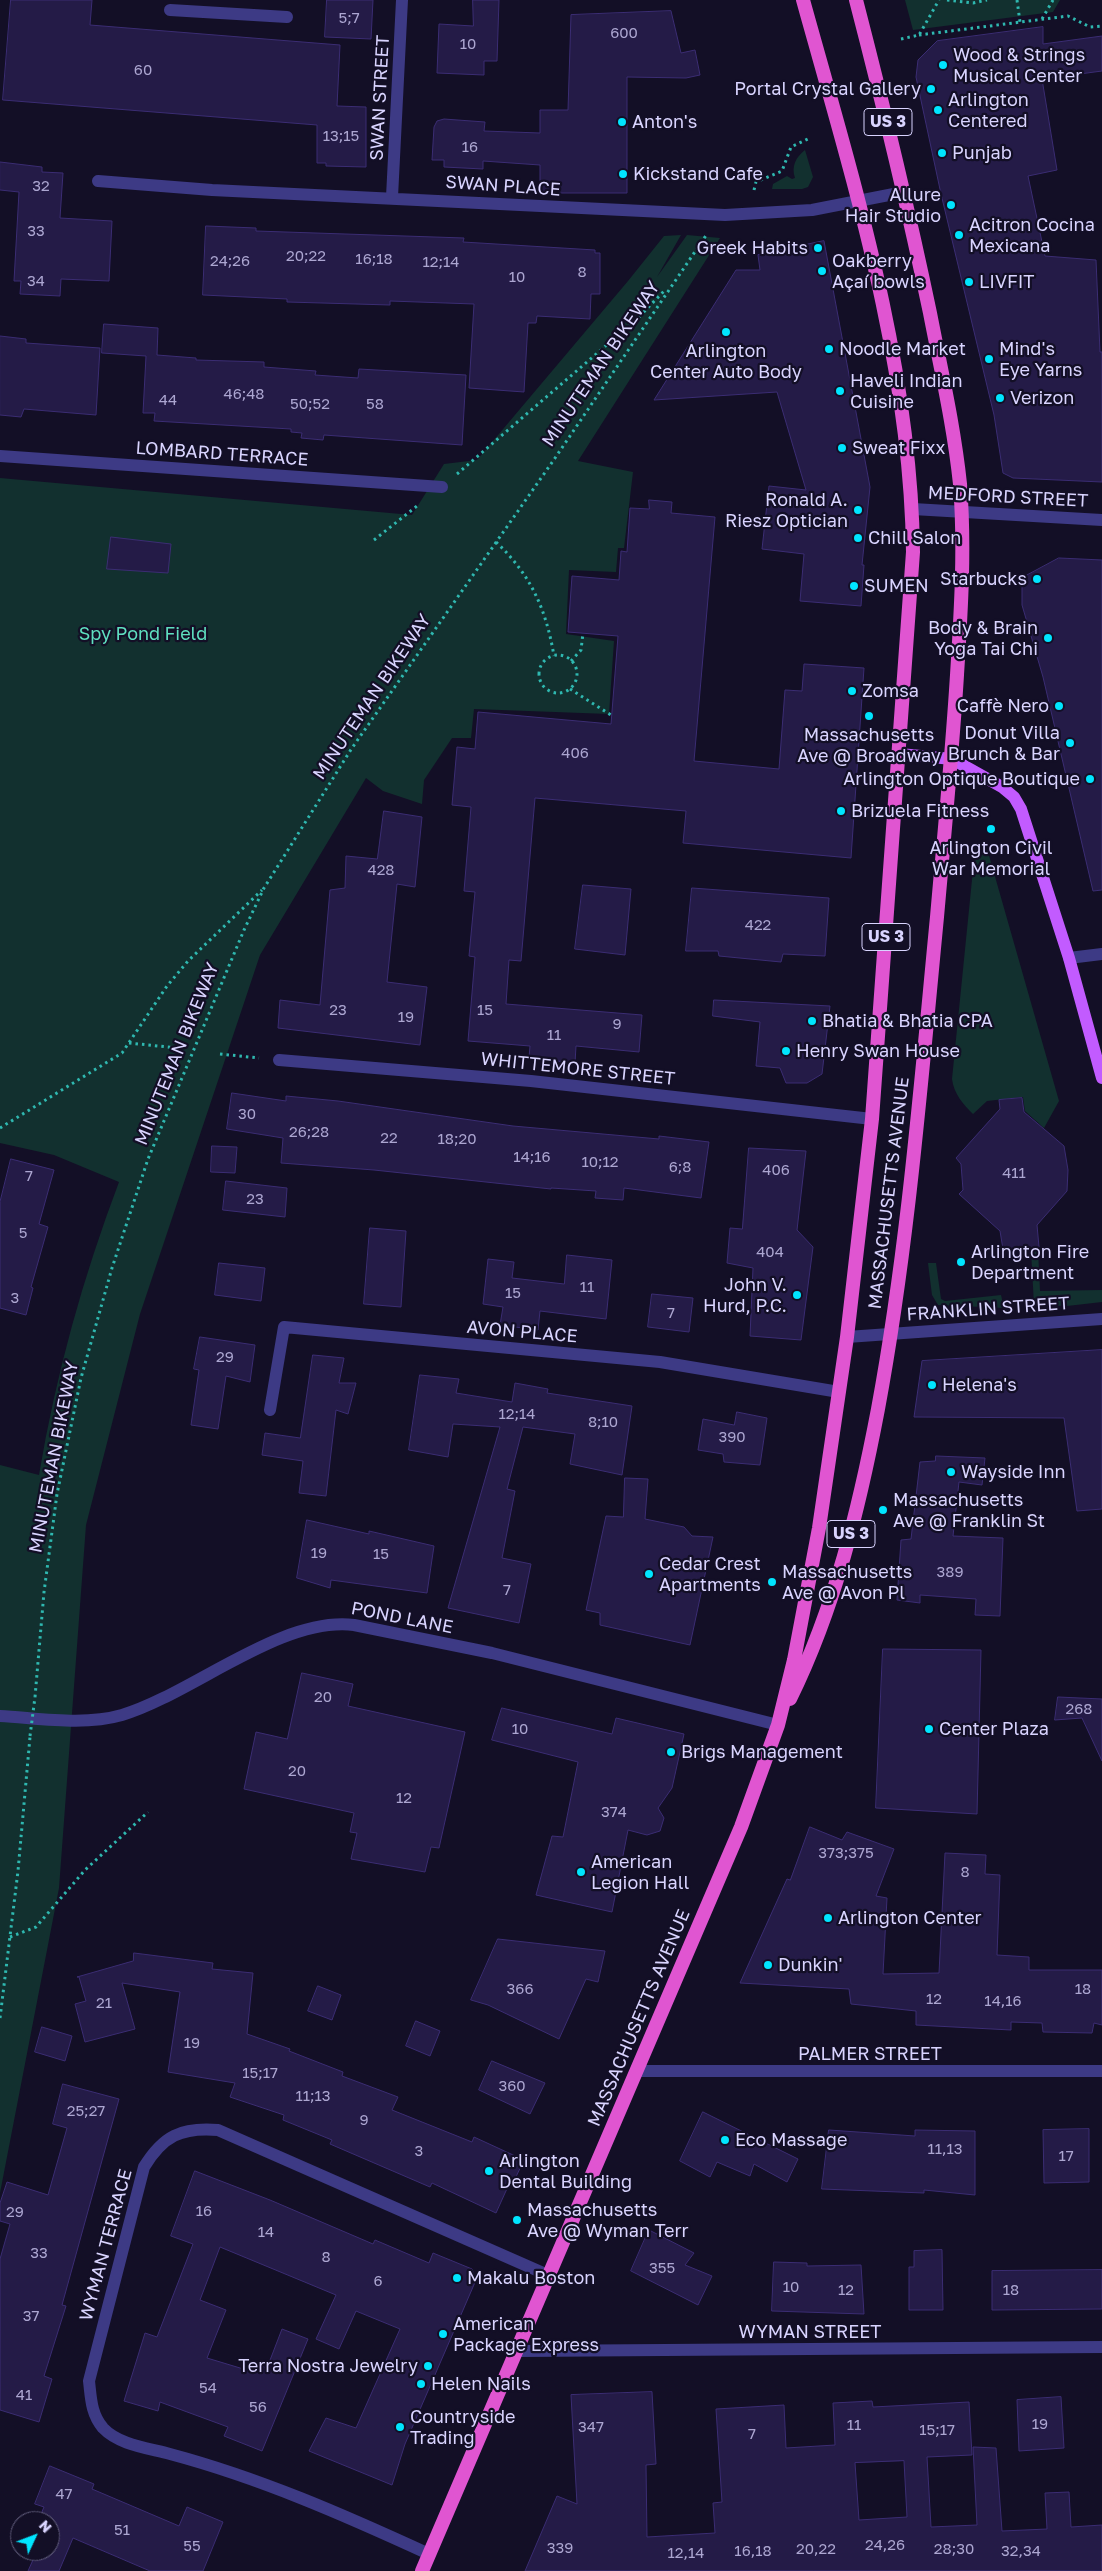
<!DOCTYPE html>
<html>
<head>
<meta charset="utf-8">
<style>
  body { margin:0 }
  #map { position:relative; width:1102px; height:2571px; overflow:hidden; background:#130f26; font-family:"Golos Text",sans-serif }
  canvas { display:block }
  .north { position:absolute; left:10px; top:2511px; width:50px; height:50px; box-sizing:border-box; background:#130f26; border:1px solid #625e7d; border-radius:50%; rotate:47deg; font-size:14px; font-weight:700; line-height:20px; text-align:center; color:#d9d4ff }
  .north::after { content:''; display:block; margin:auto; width:18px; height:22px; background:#00e5ff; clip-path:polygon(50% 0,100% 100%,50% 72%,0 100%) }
</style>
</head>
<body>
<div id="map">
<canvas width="1102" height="2571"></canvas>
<div class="north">N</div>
</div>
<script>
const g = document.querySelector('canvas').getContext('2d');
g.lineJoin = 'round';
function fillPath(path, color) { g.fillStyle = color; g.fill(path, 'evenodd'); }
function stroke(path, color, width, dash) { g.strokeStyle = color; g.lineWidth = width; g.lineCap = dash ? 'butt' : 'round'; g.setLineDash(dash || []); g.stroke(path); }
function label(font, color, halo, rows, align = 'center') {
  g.font = font + ' "Golos Text",sans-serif'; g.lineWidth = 4.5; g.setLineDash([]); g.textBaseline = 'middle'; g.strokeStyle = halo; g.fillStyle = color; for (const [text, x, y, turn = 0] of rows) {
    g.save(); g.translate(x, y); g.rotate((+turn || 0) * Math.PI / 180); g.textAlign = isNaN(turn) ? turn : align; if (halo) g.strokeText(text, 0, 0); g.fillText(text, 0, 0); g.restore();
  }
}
const green = new Path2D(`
  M905 0H1060L1053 12 913 30Z
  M805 150 813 177 808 187 802 189H772L773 184 787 176 792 179 795 178C791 166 796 157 805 150Z
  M681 235 657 277 687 235 720 238 578 461 633 472 624 548H618L616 572 569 570 566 634 614 641 609 714 474 709 471 738H452L424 780 422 804 383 791 366 778 260 955 140 1314 86 1525 59 1888 0 2193V1465L39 1475C56 1374 83 1277 119 1182L54 1155 0 1143V478L412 515 444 464 477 460 628 281 664 236Z
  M975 850 988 852 1059 1101 1044 1128 1025 1111 1023 1097 987 1101 973 1114C963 1104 954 1094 952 1079Z
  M1031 1250H1038L1040 1291 1102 1290V1302L1067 1306 1034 1305Z
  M928 1263H936L941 1299 945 1301 1001 1295 1004 1308 938 1305 932 1295Z`);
const building = new Path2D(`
  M11 0H92L90 25 340 45 337 106 366 107V167L326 166V163H317V125L3 100Z
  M327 0H373L371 39 325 37Z
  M473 0H499L497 61H484V75L437 73 439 24 473 26Z
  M671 11 681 53 695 50 700 75 686 78 627 77V193H540V165L483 161V169L444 167V160H432L434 127 437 121 444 119 485 122 484 131 540 133V110H568L571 15Z
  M1043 27V44L1102 36V71L1042 79 1057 170 1028 176 1045 256 1096 260 1100 352H1102V482L1013 478 1003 473 994 415 941 194 916 77 918 60 937 41Z
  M0 162 42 167V172L63 173 60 218 112 221 109 281 61 279 60 296 20 294 21 281H14L19 192 0 190Z
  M206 226 256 228V231L464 238 463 242 595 250V253H600V294H591L590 319 537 316 536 323H528L524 392 469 388 474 304 390 301V305L322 303 287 302V299L203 295Z
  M824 241 870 487 862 565H864L861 606 800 601 804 554 762 549 769 486 806 490 777 392 654 400 736 270H760L758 255Z
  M104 324 158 328 157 355 196 358V360L264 362V367L316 371 315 375 358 378 359 369 466 375 462 445 324 435 323 440 301 438 302 433 291 432V429L154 421 155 413H143L146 356 102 353Z
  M0 336 26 339V343L100 348 96 415 24 409 21 417 0 415Z
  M649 500 672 502 671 513 715 517 694 761 779 769 785 690 802 691 804 664 864 668 851 858 683 843 686 811 535 798 521 961 509 960 506 1004 642 1015 639 1052 576 1046 575 1063 529 1058 530 1046 468 1041 475 957 469 956 475 892 464 891 471 807 452 805 457 747 475 749 478 712 611 724 618 636 568 632 572 576 619 580 621 551 627 552 630 508 649 509Z
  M111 537 171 544 168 573 107 569Z
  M1059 558 1102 560V890L1093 891 1043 677 1022 605V578Z
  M384 811 422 817 415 887 397 884 387 982 427 987 420 1045 278 1028 280 1000 320 1005 330 890 345 888 346 856 377 859Z
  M583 885 631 889 625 955 575 949Z
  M692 888 829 898 825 956 783 954 781 962 719 956 718 951H686Z
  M714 1000 830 1006 822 1074 807 1083H786L780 1068 756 1066 760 1022 713 1016Z
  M232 1093 286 1101V1096L338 1101 513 1126 659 1139V1136L709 1142 701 1198 624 1188 623 1200 595 1198 596 1191 551 1188V1189L374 1170 281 1163 283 1138 227 1129Z
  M1022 1098 1024 1112 1064 1146 1068 1170 1067 1191 1037 1225 1039 1247 1003 1249 1000 1231 959 1194 963 1190 961 1164 956 1158 1000 1109 999 1100Z
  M212 1146 237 1147 235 1173 211 1172Z
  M749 1148 806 1151 797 1230 813 1247 801 1340 750 1336 753 1268 727 1263 730 1228 742 1229Z
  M11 1159 54 1170 39 1224 48 1227 31 1287 33 1288 26 1315 0 1308V1202Z
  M226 1181 287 1188 285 1217 223 1210Z
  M370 1228 406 1231 401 1307 364 1304Z
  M567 1255 612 1260 606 1319 540 1311 538 1330 500 1325 503 1307 483 1304 488 1259 514 1262 512 1278 564 1284Z
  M219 1263 265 1268 261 1301 215 1295Z
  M652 1294 693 1298 689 1332 648 1327Z
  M200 1337 255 1345 250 1382 226 1376 218 1429 191 1425 199 1370 194 1369Z
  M1102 1350V1509L1077 1511 1064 1418 914 1417 922 1361Z
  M313 1355 344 1358 339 1383H356L348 1414 336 1410 326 1496 299 1493 303 1461 262 1455 265 1433 300 1438Z
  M420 1375 459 1379 456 1393 512 1402 515 1383 548 1389 547 1393 632 1406 622 1475 570 1464 575 1434 523 1427 507 1489 515 1491 502 1558 531 1564 519 1623 448 1608 500 1427 453 1424 448 1457 409 1450Z
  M737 1412 767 1418 760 1465 724 1462 723 1454 698 1450 703 1419 734 1425Z
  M936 1456 985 1458 982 1485 959 1482 953 1536 1003 1538 1000 1616 975 1615 976 1599 920 1595V1603L897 1600 901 1540 911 1539 920 1462 935 1461Z
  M625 1478 648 1479 645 1519 684 1527 692 1536 713 1537 690 1645 600 1625V1613L586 1610 606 1516 623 1517Z
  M307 1520 369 1534V1531L434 1546 427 1593 331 1580 330 1588 297 1578Z
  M883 1649 981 1650 977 1814 876 1808Z
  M302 1673 353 1684 348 1706 465 1732 439 1848 431 1847 425 1872 351 1859 357 1833 350 1832 354 1813 244 1789 256 1732 287 1739Z
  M1058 1697 1102 1699V1761L1082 1718 1055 1720Z
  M502 1708 612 1734 616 1718 684 1734 672 1788 658 1808 664 1818 660 1831 647 1835 628 1830 612 1912 536 1895 552 1836 563 1837 578 1762 492 1740Z
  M810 1827 842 1840 847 1832 894 1849 876 1896 887 1898 883 1974 939 1973 945 1853 986 1855 985 1874 1000 1875 997 1955 1029 1957V1970H1102V2025L1094 2023 1092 2033 1043 2032 1042 2023 1011 2022V2030L916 2025V2011L851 2004 849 1989 740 1983 787 1879 790 1880Z
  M498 1939 605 1951 598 1982 586 1979 559 2039 488 2005 471 2000Z
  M134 1953 213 1963 212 1969 253 1973 247 2034 290 2049 289 2051 343 2072 342 2076 398 2097 392 2110 472 2142 474 2137 524 2160 513 2183 510 2182 496 2213 432 2183 430 2187 330 2144 332 2140 283 2120 284 2115 230 2097 235 2083 168 2072 180 1992 122 1983 135 2029 85 2042 75 2004 86 2001 79 1977H77L133 1961Z
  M318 1986 341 1995 332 2020 308 2011Z
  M416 2021 440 2031 430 2056 406 2046Z
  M42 2027 72 2036 65 2061 35 2052Z
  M492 2061 545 2083 530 2114 479 2090Z
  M63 2084 119 2099 62 2305 66 2306 44 2376 52 2379 39 2422 0 2410V2259L10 2224 0 2221V2203L7 2182 48 2195 67 2128 53 2124Z
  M703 2112 798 2159 787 2182 754 2164 750 2176 717 2162 710 2177 680 2161Z
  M1089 2129V2182L1044 2183 1043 2130Z
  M829 2130 915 2136V2130L975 2131V2195L924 2190V2193L822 2189Z
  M195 2171 270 2200 373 2244 375 2240 429 2263 433 2253 472 2269 476 2280 405 2444 392 2485 309 2451 326 2418 356 2428 400 2329 356 2311 339 2349 316 2339 336 2295 220 2247 200 2300 226 2310 207 2358 250 2371 253 2363 267 2368 282 2329 308 2339 262 2451 224 2436 228 2427 160 2402 158 2411 124 2401 145 2333 157 2337 193 2244 171 2236Z
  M649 2230 694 2253 685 2265 712 2276 698 2305 631 2271Z
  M942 2250 943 2310H909V2267H914V2251Z
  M774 2262 807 2263V2266L861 2265 864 2314 772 2311Z
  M1102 2270V2309L992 2310V2271Z
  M652 2392 656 2464 646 2465 647 2537 715 2533 713 2503 722 2502 716 2409 784 2405 786 2448 835 2445 833 2403 872 2401 873 2407 969 2402 972 2455 927 2457 931 2527 977 2525 973 2447 996 2448 1002 2531 1047 2529 1045 2493 1069 2492 1071 2527 1102 2525V2571H525L557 2496 577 2504 571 2395ZM904 2461 907 2517 859 2520 855 2463Z
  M1061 2397 1064 2448 1019 2451 1017 2400Z
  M50 2466 94 2484 92 2489 179 2526 187 2507 223 2522 203 2571H150L73 2538 59 2571H28L37 2551H50V2521H38L44 2507 35 2504Z`);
const path = new Path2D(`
  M947 0 973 3 987 0
  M1017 0 1020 22
  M1042 19 1053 0
  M919 35 1068 16 1090 27 1102 26
  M901 39 919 35 939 0
  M754 190 756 182 782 171 791 147 810 138
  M457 474 638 318 665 290
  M374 540 417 506
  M496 542C531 575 546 609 554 656
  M539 674a19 19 0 1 1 38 0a19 19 0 1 1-38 0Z
  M571 661 581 650 583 633
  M570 689 611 715
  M129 1043 178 1048
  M220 1054 259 1058
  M0 1128 122 1053 167 986 188 961 262 890
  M35 1697 44 1592 57 1494 81 1378 112 1268 148 1159 244 930 264 888 352 748 553 461 707 234
  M10 1937 36 1927 85 1870 148 1812
  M0 2018 18 1871 30 1737`);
const service = new Path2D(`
  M170 10 287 17`);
const minor = new Path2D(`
  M98 181 212 190 725 215 812 210 904 192
  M392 197 402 0
  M0 456 442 487
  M913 509 1102 520
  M1069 958 1102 954
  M279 1060 531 1081 872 1119
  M847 1337 1102 1319
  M270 1410 284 1327 660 1362 839 1392
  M0 1716C38 1718 84 1726 122 1715 192 1694 281 1616 354 1625L492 1653 778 1725
  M637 2071H1102
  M518 2351 1102 2347
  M429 2554C344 2515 260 2478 170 2454 148 2448 119 2445 103 2428 91 2414 91 2398 89 2381L144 2167C163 2136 181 2127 218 2130L550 2276`);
const primary = new Path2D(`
  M900 754 952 759 1002 787 1014 797 1021 809 1069 958 1102 1078`);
const trunk = new Path2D(`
  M790 1699C835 1607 859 1509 878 1409 908 1247 921 1082 937 917 944 837 952 756 957 675 961 611 965 548 960 484 954 426 941 370 930 313 908 208 883 104 856 0
  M422 2571 741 1827 778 1725 794 1660 819 1528 847 1337 872 1119 913 552C911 364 853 180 803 0`);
const pathBridge = new Path2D(`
  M30 1736 35 1697`);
const markers = [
  [943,65,5,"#00e5ff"],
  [931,89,5,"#00e5ff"],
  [938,110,5,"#00e5ff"],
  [622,122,5,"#00e5ff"],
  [942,153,5,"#00e5ff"],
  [623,174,5,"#00e5ff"],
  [951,205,5,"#00e5ff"],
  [959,235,5,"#00e5ff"],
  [818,248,5,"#00e5ff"],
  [822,271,5,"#00e5ff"],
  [969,282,5,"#00e5ff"],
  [726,332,5,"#00e5ff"],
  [829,349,5,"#00e5ff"],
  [989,359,5,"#00e5ff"],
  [840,391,5,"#00e5ff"],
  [1000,398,5,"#00e5ff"],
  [842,448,5,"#00e5ff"],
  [858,510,5,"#00e5ff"],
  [858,538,5,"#00e5ff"],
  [1037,579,5,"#00e5ff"],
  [854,586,5,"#00e5ff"],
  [1048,638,5,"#00e5ff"],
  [852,691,5,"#00e5ff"],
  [1059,706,5,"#00e5ff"],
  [869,716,5,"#00e5ff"],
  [1070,743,5,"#00e5ff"],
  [1090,779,5,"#00e5ff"],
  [841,811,5,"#00e5ff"],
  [991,829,5,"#00e5ff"],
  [812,1021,5,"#00e5ff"],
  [786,1051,5,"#00e5ff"],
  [961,1262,5,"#00e5ff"],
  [797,1295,5,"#00e5ff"],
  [932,1385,5,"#00e5ff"],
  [951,1472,5,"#00e5ff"],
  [883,1510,5,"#00e5ff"],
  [649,1574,5,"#00e5ff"],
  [772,1582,5,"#00e5ff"],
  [929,1729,5,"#00e5ff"],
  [671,1752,5,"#00e5ff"],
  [581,1872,5,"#00e5ff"],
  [828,1918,5,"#00e5ff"],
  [768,1965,5,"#00e5ff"],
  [725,2140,5,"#00e5ff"],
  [489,2171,5,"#00e5ff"],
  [517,2220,5,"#00e5ff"],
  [457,2278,5,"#00e5ff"],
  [443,2334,5,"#00e5ff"],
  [428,2366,5,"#00e5ff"],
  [421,2384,5,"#00e5ff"],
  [400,2427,5,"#00e5ff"]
];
const numberNames = [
  ["5;7",349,18],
  ["600",624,33],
  ["10",468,44],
  ["60",143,70],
  ["13;15",341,136],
  ["16",470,147],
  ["32",41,186],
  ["33",36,231],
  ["20;22",306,256],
  ["16;18",374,259],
  ["24;26",230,261],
  ["12;14",441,262],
  ["8",582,272],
  ["10",517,277],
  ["34",36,281],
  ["46;48",244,394],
  ["44",168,400],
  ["50;52",310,404],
  ["58",375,404],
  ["406",575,753],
  ["428",381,870],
  ["422",758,925],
  ["23",338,1010],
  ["15",485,1010],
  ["19",406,1017],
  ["9",617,1024],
  ["11",554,1035],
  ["30",247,1114],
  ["26;28",309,1132],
  ["22",389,1138],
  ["18;20",457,1139],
  ["14;16",532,1157],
  ["10;12",600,1162],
  ["6;8",680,1167],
  ["406",776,1170],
  ["411",1014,1173],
  ["7",29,1176],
  ["23",255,1199],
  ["5",23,1233],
  ["404",770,1252],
  ["11",587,1287],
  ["15",513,1293],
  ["3",15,1298],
  ["7",671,1313],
  ["29",225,1357],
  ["12;14",517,1414],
  ["8;10",603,1422],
  ["390",732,1437],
  ["19",319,1553],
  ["15",381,1554],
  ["389",950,1572],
  ["7",507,1590],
  ["20",323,1697],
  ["268",1079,1709],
  ["10",520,1729],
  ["20",297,1771],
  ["12",404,1798],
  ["374",614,1812],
  ["373;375",846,1853],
  ["8",965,1872],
  ["366",520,1989],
  ["18",1083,1989],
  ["12",934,1999],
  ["14,16",1003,2001],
  ["21",104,2003],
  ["19",192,2043],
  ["15;17",260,2073],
  ["360",512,2086],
  ["11;13",313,2096],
  ["25;27",86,2111],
  ["9",364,2120],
  ["11,13",945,2149],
  ["3",419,2151],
  ["17",1066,2156],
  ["16",204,2211],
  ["29",15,2212],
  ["14",266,2232],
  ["33",39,2253],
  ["8",326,2257],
  ["355",662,2268],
  ["6",378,2281],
  ["10",791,2287],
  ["12",846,2290],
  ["18",1011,2290],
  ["37",31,2316],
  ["54",208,2388],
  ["41",24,2395],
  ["56",258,2407],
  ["19",1040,2424],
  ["11",854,2425],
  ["347",591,2427],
  ["15;17",937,2430],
  ["7",752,2434],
  ["47",64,2494],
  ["51",122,2530],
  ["24,26",885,2545],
  ["55",192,2546],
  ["339",560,2548],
  ["20,22",816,2549],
  ["28;30",954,2549],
  ["16,18",753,2551],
  ["32,34",1021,2551],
  ["12,14",686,2553]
];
const shields = [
  [888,122,48],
  [886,937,48],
  [851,1534,48]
];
const shieldNames = [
  ["US 3",888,122],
  ["US 3",886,937],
  ["US 3",851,1534]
];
const poiNames = [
  ["Wood & Strings",953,55],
  ["Musical Center",953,76],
  ["Portal Crystal Gallery",921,89,"right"],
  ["Arlington",948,100],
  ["Centered",948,121],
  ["Anton's",632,122],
  ["Punjab",952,153],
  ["Kickstand Cafe",633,174],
  ["Allure",941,195,"right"],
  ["Hair Studio",941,216,"right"],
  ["Acitron Cocina",969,225],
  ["Mexicana",969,246],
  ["Greek Habits",808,248,"right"],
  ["Oakberry",832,261],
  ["Açaí bowls",832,282],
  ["LIVFIT",979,282],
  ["Noodle Market",839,349],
  ["Mind's",999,349],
  ["Eye Yarns",999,370],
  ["Arlington",726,351,"center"],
  ["Center Auto Body",726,372,"center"],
  ["Haveli Indian",850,381],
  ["Cuisine",850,402],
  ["Verizon",1010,398],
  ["Sweat Fixx",852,448],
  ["Ronald A.",848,500,"right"],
  ["Riesz Optician",848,521,"right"],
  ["Chill Salon",868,538],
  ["Starbucks",1027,579,"right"],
  ["SUMEN",864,586],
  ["Body & Brain",1038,628,"right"],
  ["Yoga Tai Chi",1038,649,"right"],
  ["Zomsa",862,691],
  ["Caffè Nero",1049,706,"right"],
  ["Donut Villa",1060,733,"right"],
  ["Brunch & Bar",1060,754,"right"],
  ["Massachusetts",869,735,"center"],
  ["Ave @ Broadway",869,756,"center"],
  ["Arlington Optique Boutique",1080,779,"right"],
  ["Brizuela Fitness",851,811],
  ["Arlington Civil",991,848,"center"],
  ["War Memorial",991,869,"center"],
  ["Bhatia & Bhatia CPA",822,1021],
  ["Henry Swan House",796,1051],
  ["Arlington Fire",971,1252],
  ["Department",971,1273],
  ["John V.",787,1285,"right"],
  ["Hurd, P.C.",787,1306,"right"],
  ["Helena's",942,1385],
  ["Wayside Inn",961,1472],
  ["Massachusetts",893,1500],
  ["Ave @ Franklin St",893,1521],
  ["Cedar Crest",659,1564],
  ["Apartments",659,1585],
  ["Massachusetts",782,1572],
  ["Ave @ Avon Pl",782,1593],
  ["Center Plaza",939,1729],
  ["Brigs Management",681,1752],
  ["American",591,1862],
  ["Legion Hall",591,1883],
  ["Arlington Center",838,1918],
  ["Dunkin'",778,1965],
  ["Eco Massage",735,2140],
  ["Arlington",499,2161],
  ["Dental Building",499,2182],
  ["Massachusetts",527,2210],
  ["Ave @ Wyman Terr",527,2231],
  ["Makalu Boston",467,2278],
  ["American",453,2324],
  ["Package Express",453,2345],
  ["Terra Nostra Jewelry",418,2366,"right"],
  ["Helen Nails",431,2384],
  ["Countryside",410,2417],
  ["Trading",410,2438]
];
const streetNames = [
  ["SWAN STREET",380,98,-87],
  ["SWAN PLACE",503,186,4],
  ["MINUTEMAN BIKEWAY",601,364,-56],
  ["LOMBARD TERRACE",222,454,4],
  ["MEDFORD STREET",1008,497,3],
  ["MINUTEMAN BIKEWAY",372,697,-56],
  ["MINUTEMAN BIKEWAY",177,1054,-68],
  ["WHITTEMORE STREET",578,1069,6],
  ["MASSACHUSETTS AVENUE",889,1193,-83],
  ["FRANKLIN STREET",988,1309,-4],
  ["AVON PLACE",522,1332,5],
  ["MINUTEMAN BIKEWAY",54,1457,-79],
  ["POND LANE",402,1618,11],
  ["MASSACHUSETTS AVENUE",639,2018,-67],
  ["PALMER STREET",870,2054],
  ["WYMAN TERRACE",106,2245,-75],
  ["WYMAN STREET",810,2332]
];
const parkNames = [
  ["Spy Pond Field",143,634]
];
fillPath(green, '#12302f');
fillPath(building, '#241b47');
stroke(building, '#3b2d73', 1);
stroke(path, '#2fb8b0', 3, [2.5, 4]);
stroke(service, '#3d3a85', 12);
stroke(minor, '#3d3a85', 12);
stroke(primary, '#c25bff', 12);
stroke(trunk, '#e055d1', 14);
stroke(pathBridge, '#2fb8b0', 3, [2.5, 4]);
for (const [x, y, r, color] of markers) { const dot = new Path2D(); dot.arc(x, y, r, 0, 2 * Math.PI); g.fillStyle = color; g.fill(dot); stroke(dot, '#130f26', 2); }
label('15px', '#aca6d1', null, numberNames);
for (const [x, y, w] of shields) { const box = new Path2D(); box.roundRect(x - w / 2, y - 13.5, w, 27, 4); g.fillStyle = '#130f26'; g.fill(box); stroke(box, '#d9d4ff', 1); }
label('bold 16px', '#d9d4ff', null, shieldNames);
label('18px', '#d9d4ff', '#130f26', poiNames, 'left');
label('18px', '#d9d4ff', '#130f26', streetNames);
label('18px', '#5fe0c0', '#130f26', parkNames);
</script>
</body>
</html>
